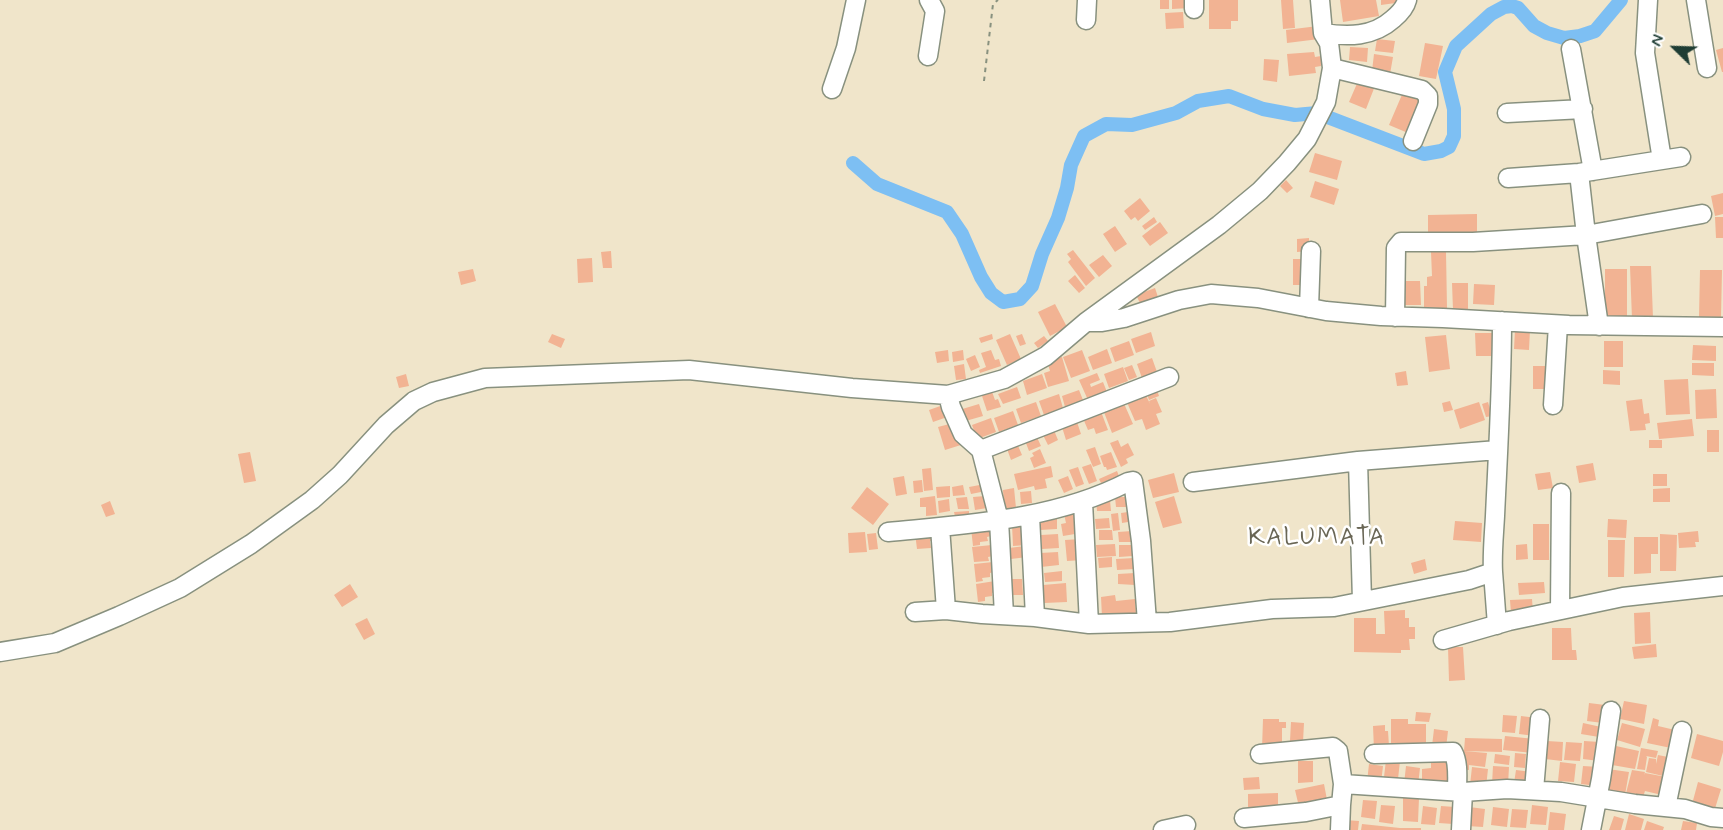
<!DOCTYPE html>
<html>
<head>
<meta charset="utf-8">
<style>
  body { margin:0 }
  #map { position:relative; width:1723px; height:830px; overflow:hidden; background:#f0e5ca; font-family:Mynerve,sans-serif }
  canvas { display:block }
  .north { position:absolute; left:1645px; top:18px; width:60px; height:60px; -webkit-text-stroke:4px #fff; paint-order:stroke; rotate:293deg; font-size:16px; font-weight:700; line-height:24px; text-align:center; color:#1f3d34 }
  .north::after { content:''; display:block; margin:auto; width:21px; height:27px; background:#1f3d34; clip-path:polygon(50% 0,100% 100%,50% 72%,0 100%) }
</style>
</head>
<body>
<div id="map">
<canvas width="1723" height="830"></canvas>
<div class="north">N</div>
</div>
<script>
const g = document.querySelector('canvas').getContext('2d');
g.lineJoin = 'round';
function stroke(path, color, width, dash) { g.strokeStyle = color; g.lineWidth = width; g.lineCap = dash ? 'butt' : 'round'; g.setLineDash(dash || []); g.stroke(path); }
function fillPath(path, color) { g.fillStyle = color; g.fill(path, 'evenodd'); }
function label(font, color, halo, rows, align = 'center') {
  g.font = font + ' Mynerve,sans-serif'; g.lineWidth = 5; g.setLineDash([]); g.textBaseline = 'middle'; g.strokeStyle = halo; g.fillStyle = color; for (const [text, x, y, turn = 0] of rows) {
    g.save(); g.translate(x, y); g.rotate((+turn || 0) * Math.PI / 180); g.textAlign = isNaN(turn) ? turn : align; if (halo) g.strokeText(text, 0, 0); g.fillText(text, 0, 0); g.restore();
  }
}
const canal = new Path2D(`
  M853 163 877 184 947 212 962 234 981 277 991 293 1003 302 1020 299 1032 286 1042 254 1058 218 1067 188 1071 165 1084 136 1106 124 1132 125 1176 113 1198 101 1229 96 1263 109 1295 115 1317 113 1424 154 1441 151 1449 147 1454 136V109L1445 72 1456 46 1491 14 1504 7 1512 6 1518 8 1534 26 1547 33 1564 38 1580 36 1595 31 1621 0`);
const building = new Path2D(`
  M1160 0H1169V9H1160Z
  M1172 0H1190L1191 8 1172 9Z
  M1209 0H1238V21H1231V29H1209Z
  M1281 0H1293L1295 28 1283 29Z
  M1340 0H1376L1379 16 1343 22Z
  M1381 0H1402L1403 2 1381 5Z
  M1183 12 1184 28 1166 29 1165 13Z
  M1318 26 1319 39 1287 43 1286 30Z
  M1377 39 1395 41 1393 53 1375 51Z
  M1425 43 1443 46 1436 79 1419 76Z
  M1350 47 1368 48 1367 62 1349 60Z
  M1723 48V72H1722L1716 50Z
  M1314 52 1315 57 1321 56V66L1315 67 1316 73 1289 76 1287 54Z
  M1374 54 1393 57 1390 74 1372 71Z
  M1264 59 1279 60 1277 82 1263 80Z
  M1359 79 1375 86 1366 109 1349 102Z
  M1404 90 1423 98 1408 133 1389 125Z
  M1315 153 1342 161 1337 180 1309 172Z
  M1286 180 1293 188 1287 193 1280 186Z
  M1315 181 1339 189 1334 205 1310 197Z
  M1723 193V214L1715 216 1711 196Z
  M1140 198 1150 211 1138 221 1135 217 1131 220 1124 211Z
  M1477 214V233L1428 234V215Z
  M1154 217 1157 222 1145 230 1142 226Z
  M1715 217H1723V238H1716Z
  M1160 222 1168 233 1150 246 1142 236Z
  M1115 226 1127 244 1115 252 1103 234Z
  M1309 238V251L1297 252V239Z
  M1073 250 1095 278 1086 286 1068 262 1071 259 1067 254Z
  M611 251 612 268H603L601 252Z
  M1431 252H1446L1447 308 1424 309V286H1427V277L1432 276Z
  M1103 255 1112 266 1099 277 1089 265Z
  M592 258 593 282 578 283 577 259Z
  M1293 259H1307L1306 285H1293Z
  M1630 266H1651L1653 318 1632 319Z
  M473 269 476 281 461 285 458 272Z
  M1605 269H1627V317L1605 316Z
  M1700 270H1722L1721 318 1699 317Z
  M1075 275 1085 288 1079 293 1068 281Z
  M1401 281H1420L1421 305H1402Z
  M1452 283H1468V309L1453 310Z
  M1474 284 1495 285 1494 305 1473 304Z
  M1155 288 1158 297 1140 303 1136 295Z
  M1055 304 1067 327 1050 336 1038 312Z
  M1515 329 1530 330 1529 350 1514 349Z
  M1151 332 1155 346 1136 353 1131 339Z
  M1475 333H1493L1494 356H1476Z
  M552 334 565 339 561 348 548 342Z
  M992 334 993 339 981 343 979 338Z
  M1010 334 1021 359 1007 365 996 340Z
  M1022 334 1026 344 1020 346 1016 336Z
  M1446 335 1450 369 1429 372 1425 337Z
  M1044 336 1048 341 1038 348 1034 343Z
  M1129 341 1134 355 1115 362 1110 348Z
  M1604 341H1623V367H1604Z
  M1693 345 1716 346V361L1692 360Z
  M1107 349 1112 363 1093 370 1088 357Z
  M948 350 949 361 937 363 935 352Z
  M963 350 964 360 953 362 952 352Z
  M991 350 995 360 999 359 1001 366 980 373 979 370 986 367 981 353Z
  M1082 350 1090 371 1071 378 1063 357Z
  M975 355 980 367 971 371 966 359Z
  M1062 357 1069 381 1048 387 1044 373 1050 371 1047 361Z
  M1152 358 1157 372 1142 378 1137 364Z
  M1692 363H1714V376L1692 375Z
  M964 364 966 379 956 380 954 366Z
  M1132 365 1137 377 1129 380 1124 368Z
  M1533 366H1545V389H1533Z
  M1123 367 1128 381 1109 388 1104 374Z
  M1603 370 1620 371V385L1603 384Z
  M1406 371 1408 385 1397 386 1395 373Z
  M1097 373 1100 380 1090 384 1091 387 1103 382 1107 392 1088 400 1079 380Z
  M406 374 409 386 399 388 396 377Z
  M1042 374 1047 388 1027 395 1023 381Z
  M1688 379 1690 414 1666 415 1664 380Z
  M1017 387 1021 398 1003 404 998 394Z
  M1156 387 1159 396 1149 400 1146 391Z
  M991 389 995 400 998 399 1001 407 987 411 981 393Z
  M1716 389 1717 418 1696 419 1695 390Z
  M1079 390 1083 400 1065 407 1062 396Z
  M1145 393 1150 404 1149 401 1156 398 1162 412 1156 414 1160 424 1146 430 1142 419 1135 421 1126 400Z
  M1059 394 1063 408 1044 415 1039 401Z
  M1122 399 1133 424 1112 433 1102 407Z
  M1642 399 1644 414 1649 413 1650 423 1645 424 1646 430 1630 431 1626 401Z
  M1450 401 1453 410 1444 412 1442 403Z
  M1036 402 1041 416 1021 423 1016 409Z
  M1479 402 1485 420 1460 429 1454 410Z
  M1488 402 1492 416 1486 417 1482 404Z
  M946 404 950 416 933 422 929 410Z
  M979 404 983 416 962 422 959 410Z
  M1100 409 1108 430 1096 434 1094 428 1088 430 1082 416Z
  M1013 411 1018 425 999 432 994 418Z
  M991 418 996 432 977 439 972 425Z
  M1692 419 1694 436 1659 439 1657 423Z
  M957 422 964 444 945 450 938 427Z
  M1077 422 1081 434 1066 440 1062 427Z
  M1053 428 1058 440 1048 445 1042 433Z
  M1707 430H1719V452H1707Z
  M1035 433 1041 446 1029 451 1024 438Z
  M1118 440 1121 447 1128 443 1134 455 1126 459 1128 463 1121 467 1110 443Z
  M1649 440H1662V448H1649Z
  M1016 441 1022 455 1011 460 1006 446Z
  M1095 447 1101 464 1093 467 1086 450Z
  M1040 449 1046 463 1034 468 1030 458 1034 456 1032 453Z
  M250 452 256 481 244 483 238 454Z
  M1111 452 1117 467 1107 470 1106 467H1104L1100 456Z
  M1593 463 1596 480 1579 483 1576 466Z
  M1091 464 1097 481 1089 484 1082 467Z
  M1051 466 1053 477 1045 479 1047 488 1035 490 1034 486 1018 490 1014 474Z
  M1078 467 1084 484 1076 487 1069 470Z
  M931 468 933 490 924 491 922 469Z
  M1117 471 1119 476 1101 483 1099 479Z
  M1550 472 1553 488 1538 490 1535 474Z
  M1174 473 1179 492 1153 498 1148 480Z
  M1653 474H1667V486H1653Z
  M904 476 907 494 896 496 893 478Z
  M1068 476 1073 489 1064 493 1058 480Z
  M922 480 923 492 914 493 913 481Z
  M985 484 986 491 971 494 969 487Z
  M963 485 965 495 953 496 952 487Z
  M950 486V497L937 498 936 487Z
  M867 487 889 504 873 525 851 508Z
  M1014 488 1016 508 1004 509 1003 490Z
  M1670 488V502H1653V489Z
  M1031 491 1032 503 1021 504 1020 492Z
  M935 496 937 515 926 516V507H920V498Z
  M985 496 987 508 975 510 973 497Z
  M1174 496 1182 523 1163 528 1155 502Z
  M967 497 969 509H958L956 498Z
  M1115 497H1129V507H1116Z
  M949 499 950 511 939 513 938 501Z
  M1110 500 1111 511H1097L1096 501Z
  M110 501 115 514 106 517 101 505Z
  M969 511V515L955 516 954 512Z
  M1077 511 1081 533 1063 536 1061 524 1066 523 1064 514Z
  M1128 512V522L1122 523 1121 513Z
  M1118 513 1120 530 1113 531 1111 514Z
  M1109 518 1110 528 1096 529 1095 519Z
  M1057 519V529L1040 530 1039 521Z
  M1608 519 1627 520 1626 538 1607 537Z
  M1455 521 1482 523 1481 542 1453 540Z
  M1025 524 1027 545 1013 546 1012 525Z
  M1533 524H1549V560H1533Z
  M990 526 991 536 987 537 988 541 980 542V545L973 546 971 528Z
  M1099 530H1112L1113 540H1099Z
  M1132 531V542H1119L1118 532Z
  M1698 531 1699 542H1695L1696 547 1679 548 1678 533Z
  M865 532 867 552 849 553 848 533Z
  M933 532 934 540 930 541 931 548 917 549 915 533Z
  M876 533 878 549 869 550 867 534Z
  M1058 534 1059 548 1042 549 1041 535Z
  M1660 534 1677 535 1676 571H1660Z
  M1634 537H1658V554H1651V573L1634 574Z
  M1081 539 1083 560 1067 561 1065 540Z
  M1608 540H1625L1624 577H1608Z
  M1115 544 1116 556 1097 557 1096 545Z
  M1527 544 1528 559 1516 560V545Z
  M992 545 993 556 988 557 989 561 974 562 972 547Z
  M1119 545H1132L1133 556 1119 557Z
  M1025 546 1027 557 1011 559 1009 548Z
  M1058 552 1059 565 1041 567 1040 553Z
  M1112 557V567L1099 568 1098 558Z
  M1134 558 1135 569 1117 570 1116 559Z
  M1425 559 1427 570 1414 574 1411 563Z
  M993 562 994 572 990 573V577L982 578 983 581 976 582 974 564Z
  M1062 571V581L1045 582 1044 573Z
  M1135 573V585L1118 584V574Z
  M1012 579H1022L1023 595H1013Z
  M995 581 996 592 992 593V596L985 597V601L978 602 976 584Z
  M1544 582 1545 593 1519 595 1518 583Z
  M1066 583 1067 602 1044 603 1043 585Z
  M350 584 358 597 342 607 334 595Z
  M1115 595 1116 601 1135 599 1136 614 1102 617 1101 597Z
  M1532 599 1533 612 1511 613 1510 600Z
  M1405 610V618H1409V627H1415V639H1409L1410 650H1401V653L1354 652V618H1376V634H1385L1384 611Z
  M1650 612 1651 643 1635 644 1634 613Z
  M367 618 375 634 364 640 355 624Z
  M1552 628H1571L1572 650H1576L1577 660H1552Z
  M1656 644 1657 657 1634 659 1632 647Z
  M1448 647H1463L1465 680 1449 681Z
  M1624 701 1647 705 1644 724 1620 719Z
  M1589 703 1605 705 1603 723 1587 721Z
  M1416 712 1431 713 1429 722 1415 721Z
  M1503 715 1517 716 1515 733 1502 732Z
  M1521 716 1537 718 1535 736 1519 734Z
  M1653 718 1659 720 1658 726 1675 730 1671 748 1647 743Z
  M1263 719H1279V722H1286V728H1282V743L1276 742V749H1262Z
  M1391 719H1408V724H1426V744H1391Z
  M1291 722 1304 723 1303 742 1290 741Z
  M1583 723 1601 727 1599 737 1581 734Z
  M1622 723 1645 729 1640 747 1617 740Z
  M1385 725V731H1388L1389 746 1374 750 1373 726Z
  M1434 729 1448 731 1446 748 1432 746Z
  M1697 734 1723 741V752L1719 766 1691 758Z
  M1505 736 1535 739 1533 753 1503 750Z
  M1465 738 1502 739V752L1464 751Z
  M1547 741 1563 742 1562 761 1545 759Z
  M1584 741 1600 742 1599 761 1583 759Z
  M1566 742 1582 743 1580 761 1564 760Z
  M1616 746 1639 751 1635 769 1612 765Z
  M1641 748 1658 751 1656 758 1646 756 1647 757 1645 770 1637 769Z
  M1464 751 1487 753 1485 767 1469 765V770L1462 769Z
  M1515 753 1526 754 1525 768 1514 767Z
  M1495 754 1510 756 1509 765 1494 763Z
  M1658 755 1668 757 1663 776 1646 772 1649 758 1656 759V764Z
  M1386 760 1400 761 1398 779 1384 777Z
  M1298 761H1313V782L1298 783Z
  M1431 762H1451V781H1443L1444 788 1422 783V769L1431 768Z
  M1560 762 1576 764 1574 782 1558 781Z
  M1369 764 1383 766 1381 783 1367 782Z
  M1406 766 1420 768 1418 785 1404 784Z
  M1493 766 1509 767 1508 785 1492 784Z
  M1583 766 1599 767 1597 786 1581 784Z
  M1472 767 1488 769 1486 787 1470 785Z
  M1608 769 1629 772 1625 795 1604 792Z
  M1516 770 1532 772 1530 784 1514 783Z
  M1632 770 1645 772 1644 775 1645 773 1666 777 1662 795 1645 791 1643 797 1626 793Z
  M1259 777 1260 789 1244 790 1243 778Z
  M1698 782 1721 789 1713 815 1691 808Z
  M1324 784 1328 805 1300 811 1295 790Z
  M1278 793V814H1248V794Z
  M1403 797 1419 798 1418 822 1403 821Z
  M1363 800 1377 801 1375 819 1361 817Z
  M1381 805 1395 806 1393 824 1379 822Z
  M1532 805 1548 807 1546 825 1530 824Z
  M1423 806 1437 808 1435 825 1421 824Z
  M1441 806 1455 807 1453 824 1439 823Z
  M1469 807 1485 809 1483 827 1467 826Z
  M1493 807 1509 809 1507 827 1491 825Z
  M1512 809 1528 810 1526 828 1510 827Z
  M1550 812 1566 814 1564 830H1548Z
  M1629 814 1644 819 1641 830H1625Z
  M1614 816 1624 819 1621 830H1609Z
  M1345 820 1359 821 1358 830H1344Z
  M1647 821 1664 827 1663 830H1644Z
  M1683 821 1697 823 1696 830H1681Z
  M1362 824 1400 828H1421V830H1361Z`);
const path = new Path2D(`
  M984 81 993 4 998 0`);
const minor = new Path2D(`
  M1194 0V9
  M1648 0 1645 53 1662 160
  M1696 0 1707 68
  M1086 20 1087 0
  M1323 33C1348 37 1373 37 1393 19 1399 14 1405 8 1407 0
  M1571 49 1593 171
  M928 56 935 11 929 0
  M1332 68 1410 87 1422 90 1428 96V104L1413 141
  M832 89 846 48 856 0
  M1507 113 1583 109
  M1579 173 1586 235 1599 326
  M1508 178 1579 173 1681 157
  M1309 308 1311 251
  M1395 317 1396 248 1401 242H1473L1586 235 1702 214
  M1086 322H1102L1124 318 1179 300 1211 294 1258 298 1326 311 1381 316 1443 318 1569 325 1723 327
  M948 395 951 407 963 434 981 450 999 520 1004 615
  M1553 405 1558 325
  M981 450 1169 377
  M1358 461 1362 601
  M1193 482 1358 461 1498 450
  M1083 502 1089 624
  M1030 516 1035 617
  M940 527 946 610
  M888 532C969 524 1054 520 1128 482L1133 481 1141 541 1147 622
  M1493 572 1497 625
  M1560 610 1561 493
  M915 612 946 610 982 614 1035 617 1089 624 1170 622 1272 609 1334 607 1469 580 1493 572C1492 553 1494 535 1495 516 1498 451 1502 386 1502 321
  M1443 640 1509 621 1623 597 1723 586
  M0 652 55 643 119 616 180 588 251 544 312 500 340 475 386 425 414 401 433 392 485 378 689 370 852 388 948 395 1004 379 1046 356 1086 322 1219 225 1260 191 1287 163 1307 139 1326 102 1332 68 1329 43 1323 33 1320 0
  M1260 754 1333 747 1338 751 1343 784 1341 805 1340 830
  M1374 754 1453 752C1459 763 1457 779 1457 791
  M1343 784 1463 792 1507 789 1561 792 1635 804 1685 809 1711 817 1723 818
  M1534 790 1540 719
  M1666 807 1682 731
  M1244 818 1306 812 1341 805
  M1163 830 1186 825
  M1461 830 1463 792
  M1591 830 1601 779 1611 711`);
const quarterNames = [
  ["KALUMATA",1317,539]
];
stroke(canal, '#7dbff3', 14);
fillPath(building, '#f2b393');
stroke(minor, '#88917f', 21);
stroke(path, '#88917f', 2, [4.5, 4.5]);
stroke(minor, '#fff', 18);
g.letterSpacing = '1.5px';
label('24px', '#696655', '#fff', quarterNames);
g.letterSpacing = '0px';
</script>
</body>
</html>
